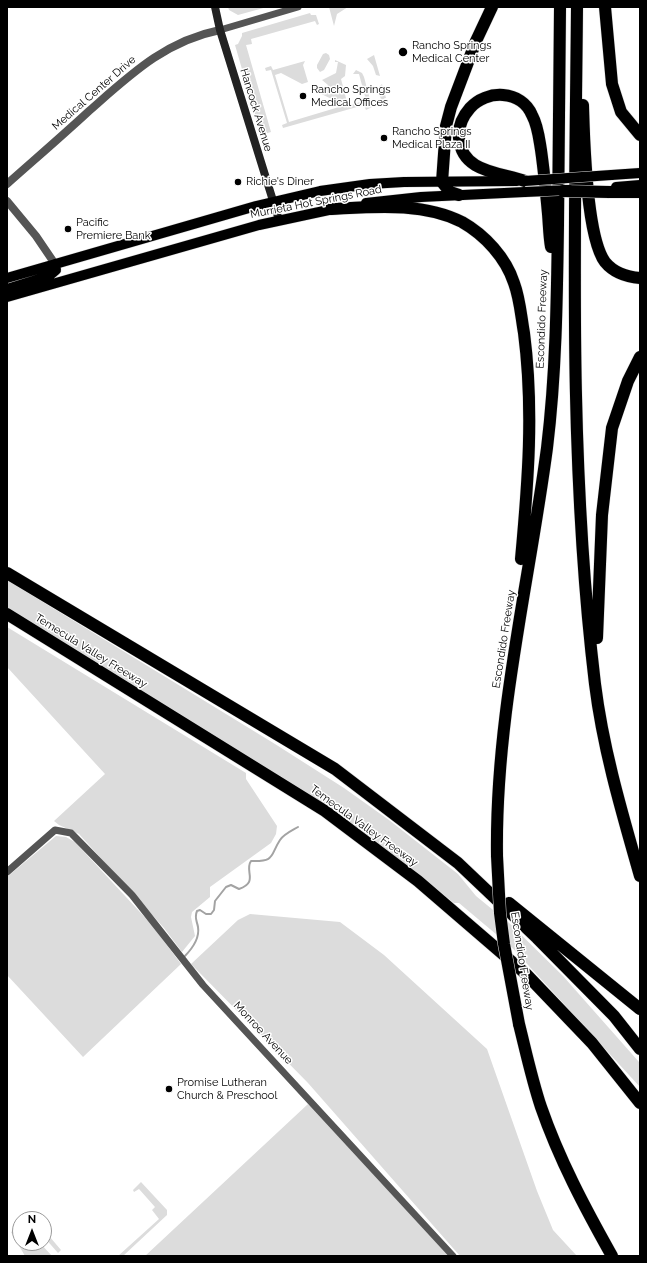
<!DOCTYPE html>
<html>
<head>
<meta charset="utf-8">
<style>
  body { margin:0 }
  #map { position:relative; width:647px; height:1263px; overflow:hidden; background:#fff; font-family:Raleway,sans-serif }
  canvas { display:block }
  .frame { position:absolute; inset:0; border:8px solid #000; pointer-events:none }
  .north { position:absolute; left:12px; top:1211px; width:40px; height:40px; box-sizing:border-box; background:#fff; border:1px solid #999; border-radius:50%; rotate:0deg; font-size:11px; font-weight:700; line-height:16px; text-align:center; color:#000 }
  .north::after { content:''; display:block; margin:auto; width:14px; height:18px; background:#000; clip-path:polygon(50% 0,100% 100%,50% 72%,0 100%) }
</style>
</head>
<body>
<div id="map">
<canvas width="647" height="1263"></canvas>
<div class="frame"></div>
<div class="north">N</div>
</div>
<script>
const g = document.querySelector('canvas').getContext('2d');
g.lineJoin = 'round';
function fillPath(path, color) { g.fillStyle = color; g.fill(path, 'evenodd'); }
function stroke(path, color, width, dash) { g.strokeStyle = color; g.lineWidth = width; g.lineCap = dash ? 'butt' : 'round'; g.setLineDash(dash || []); g.stroke(path); }
function label(font, color, halo, rows, align = 'center') {
  g.font = font + ' Raleway,sans-serif'; g.lineWidth = 3; g.setLineDash([]); g.textBaseline = 'middle'; g.strokeStyle = halo; g.fillStyle = color; for (const [text, x, y, turn = 0] of rows) {
    g.save(); g.translate(x, y); g.rotate((+turn || 0) * Math.PI / 180); g.textAlign = isNaN(turn) ? turn : align; if (halo) g.strokeText(text, 0, 0); g.fillText(text, 0, 0); g.restore();
  }
}
const green = new Path2D(`
  M228 7H267L238 15 229 10Z
  M329 7H348L337 14 334 26Z
  M310 13 311 15H316L319 24 317 25 315 21 251 39 252 44 246 45 271 132 261 135 235 45 238 44 242 36V33Z
  M326 53 329 55 330 59 324 70 320 72 317 68V65L323 54Z
  M374 55 380 76 376 75 373 66 367 59Z
  M335 60 346 65 345 76 341 79 348 106 366 100 359 74H353L356 70 362 73 364 77 372 107 366 110 364 105 283 128 282 125 287 123 271 70 266 71 265 68 271 66 273 70 305 61 303 65 308 82 302 84 281 73 275 75 289 122 339 107 338 102 315 91 313 84 325 90 328 85 322 80 336 73 338 62H335Z
  M382 84 386 98 381 100 378 88Z
  M7 580 275 744 344 788 389 820 458 874 476 896 498 914 503 940 459 903H454L404 863 356 827 7 609Z
  M7 627 246 773V779L277 826 276 834 271 843 210 887V897L192 912 191 917 195 936 182 952 164 928 79 834 59 825 54 821 105 774 7 667Z
  M56 836 66 837 75 842 151 924 181 964 83 1057 7 975V877Z
  M250 914 340 922 384 955 487 1049 537 1191 553 1230 577 1256H460L308 1083 191 964 238 920Z
  M503 917 563 976 639 1062 640 1087 506 941Z
  M308 1104 449 1256H145Z
  M141 1182 167 1210V1215L123 1256H118L159 1219 152 1210 155 1207 139 1189 134 1192 133 1190Z
  M20 1227V1243H40L52 1256H25L11 1232Z
  M44 1230 61 1250 58 1253 44 1237Z`);
const stream = new Path2D(`
  M184 957C191 950 200 939 198 927 197 921 194 918 197 911L200 910 206 914H211L214 910 215 901 226 887 231 885 239 889C259 882 244 871 251 861 276 862 270 855 280 840 284 834 293 830 298 827`);
const minor = new Path2D(`
  M220 30 298 7
  M7 872 55 830 71 833 132 895 203 985 453 1256`);
const tertiary = new Path2D(`
  M7 184C34 160 62 136 89 111 130 75 165 41 220 30
  M7 201 36 236 55 264`);
const secondary = new Path2D(`
  M215 7 220 30 279 220`);
const primary = new Path2D(`
  M611 175 640 173
  M616 187 640 185
  M366 203 421 197 525 192
  M7 278 256 206 320 191 370 184 404 182 517 181
  M7 289 49 276 56 270 55 264
  M7 297 259 225 338 208`);
const motorway = new Path2D(`
  M577 7C575 232 568 460 595 684 603 749 622 813 640 876
  M605 7 612 84 621 112 640 135
  M583 105C584 139 586 236 605 262 614 273 627 277 640 278
  M525 181C500 172 462 173 459 138 458 127 463 116 470 108 478 99 491 94 503 95 516 96 527 103 532 115 538 126 539 138 541 150 544 171 546 192 548 214 549 225 549 236 551 247
  M609 192H640
  M459 195 450 192 442 182 446 126 451 107 476 41 492 7
  M331 209C373 207 423 202 462 222 485 235 506 258 514 283 520 299 521 316 524 333 534 410 528 483 521 559
  M7 573 335 769 458 863 537 938 614 1016 640 1049
  M7 614 325 811 418 881 526 974 592 1043 640 1103
  M597 638 602 515 612 428 628 381 640 357
  M497 856C495 718 529 584 547 448 556 374 557 299 558 225 559 153 559 80 560 7
  M509 903 640 1009
  M519 1024C526 1052 532 1080 541 1107 559 1159 585 1208 612 1256`);
const primaryBridge = new Path2D(`
  M525 181 611 175
  M525 192 569 190`);
const motorwayBridge = new Path2D(`
  M563 191 609 192
  M497 856 500 913 504 944 519 1024`);
const markers = [
  [403,52,5,"#000"],
  [303,96,4,"#000"],
  [384,138,4,"#000"],
  [238,182,4,"#000"],
  [68,229,4,"#000"],
  [169,1089,4,"#000"]
];
const poiNames = [
  ["Rancho Springs",412,46],
  ["Medical Center",412,59],
  ["Rancho Springs",311,90],
  ["Medical Offices",311,103],
  ["Rancho Springs",392,132],
  ["Medical Plaza II",392,145],
  ["Richie's Diner",246,182],
  ["Pacific",76,223],
  ["Premiere Bank",76,236],
  ["Promise Lutheran",177,1083],
  ["Church & Preschool",177,1096]
];
const streetNames = [
  ["Medical Center Drive",94,93,-41],
  ["Hancock Avenue",256,110,73],
  ["Murrieta Hot Springs Road",316,202,-11],
  ["Escondido Freeway",542,319,-88],
  ["Escondido Freeway",504,639,-81],
  ["Temecula Valley Freeway",91,651,32],
  ["Temecula Valley Freeway",364,826,36],
  ["Escondido Freeway",522,961,81],
  ["Monroe Avenue",263,1033,47]
];
fillPath(green, '#dcdcdc');
stroke(stream, '#a3a3a3', 2);
stroke(primary, '#dbdbdb', 11);
stroke(motorway, '#dbdbdb', 13);
stroke(minor, '#555', 7);
stroke(tertiary, '#555', 8);
stroke(secondary, '#222', 8);
stroke(primary, '#000', 10);
stroke(motorway, '#000', 12);
stroke(primaryBridge, '#dbdbdb', 11, []);
stroke(motorwayBridge, '#dbdbdb', 13, []);
stroke(primaryBridge, '#000', 10);
stroke(motorwayBridge, '#000', 12);
for (const [x, y, r, color] of markers) { const dot = new Path2D(); dot.arc(x, y, r, 0, 2 * Math.PI); g.fillStyle = color; g.fill(dot); stroke(dot, '#fff', 1.5); }
label('11px', '#000', '#fff', poiNames, 'left');
label('11px', '#000', '#fff', streetNames);
</script>
</body>
</html>
